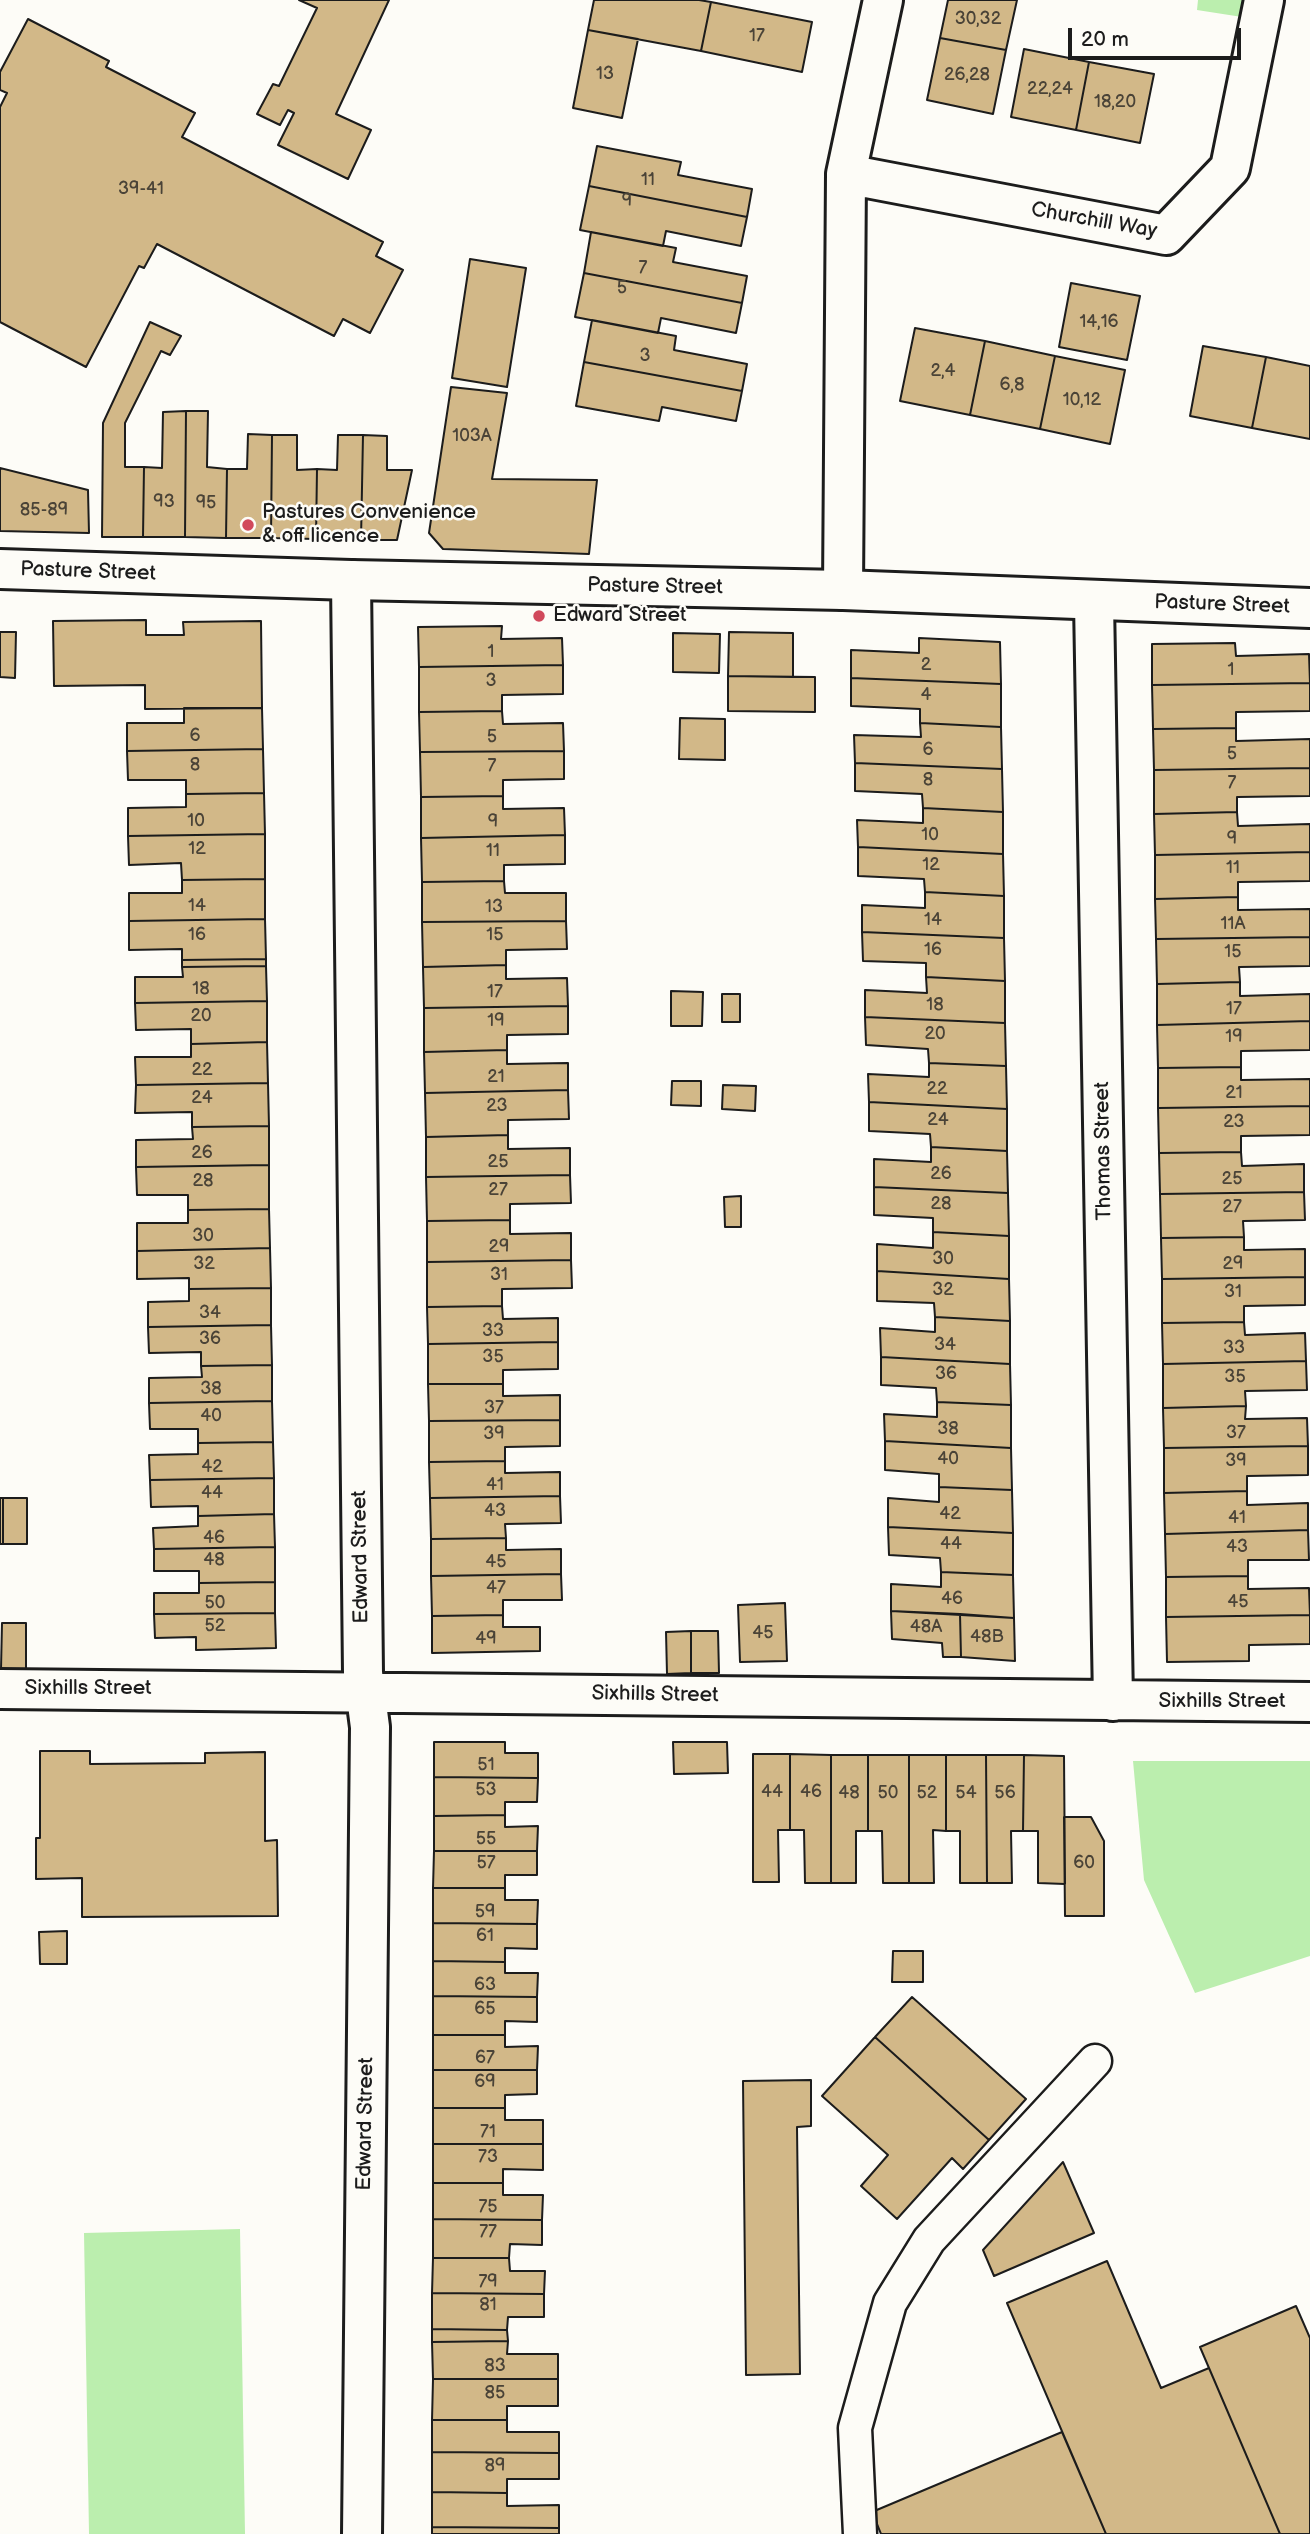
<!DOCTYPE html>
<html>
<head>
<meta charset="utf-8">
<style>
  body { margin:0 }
  #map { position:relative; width:1310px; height:2534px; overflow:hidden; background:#fdfcf7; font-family:"Balsamiq Sans",sans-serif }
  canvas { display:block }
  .scale { position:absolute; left:1068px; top:28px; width:173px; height:32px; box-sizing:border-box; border:4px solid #1c1c1c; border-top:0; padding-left:9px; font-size:21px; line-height:24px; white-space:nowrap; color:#1c1c1c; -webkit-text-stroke:5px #fdfcf7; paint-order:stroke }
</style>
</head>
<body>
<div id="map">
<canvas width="1310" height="2534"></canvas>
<div class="scale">20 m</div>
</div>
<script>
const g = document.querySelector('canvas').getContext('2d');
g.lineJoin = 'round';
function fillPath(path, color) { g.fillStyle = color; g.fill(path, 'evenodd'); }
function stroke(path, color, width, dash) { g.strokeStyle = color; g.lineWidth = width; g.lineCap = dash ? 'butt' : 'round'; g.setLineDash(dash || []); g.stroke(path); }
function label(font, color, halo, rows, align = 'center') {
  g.font = font + ' "Balsamiq Sans",sans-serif'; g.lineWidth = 5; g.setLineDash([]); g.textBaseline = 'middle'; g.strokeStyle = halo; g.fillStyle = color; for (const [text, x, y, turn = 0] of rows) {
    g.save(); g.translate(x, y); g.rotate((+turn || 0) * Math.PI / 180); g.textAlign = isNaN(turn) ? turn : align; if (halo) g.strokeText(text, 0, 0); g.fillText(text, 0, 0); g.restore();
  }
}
const green = new Path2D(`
  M1198 0H1245L1242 17 1197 10Z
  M1133 1761H1310V1956L1195 1993 1144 1880Z
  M240 2229 245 2534H89L84 2233Z`);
const building = new Path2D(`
  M299 0H389L336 114 371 130 348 179 278 145 294 113 288 110 280 125 257 114 273 84 279 86 317 8Z
  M594 0H699L711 2 701 51 588 30Z
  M948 0H1017L1006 50 940 38Z
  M711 2 812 22 802 72 701 51Z
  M28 19 109 61 106 67 195 113 182 137 383 242 376 256 403 270 370 333 343 319 334 336 157 244 144 268 139 266 86 367 0 322V107L7 93 0 90V72Z
  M588 30 638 39 622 118 573 108Z
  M940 38 1006 50 993 114 927 100Z
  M1024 49 1089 62 1076 130 1011 117Z
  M1089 62 1154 74 1140 143 1076 130Z
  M597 146 681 162 678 175 752 189 747 217 589 186Z
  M589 186 747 217 741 246 666 231 663 246 580 230Z
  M591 232 676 248 673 262 747 276 742 303 584 273Z
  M470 259 526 268 507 387 452 378Z
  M584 273 742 303 736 333 661 318 658 333 575 317Z
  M1071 283 1140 296 1127 360 1059 347Z
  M592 320 676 336 674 350 747 364 742 391 584 362Z
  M150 322 181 336 170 355 161 351 125 423V467H144L143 537H102L103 423Z
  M915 328 985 341 970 415 900 401Z
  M985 341 1055 356 1040 429 970 415Z
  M1203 346 1266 357 1252 428 1190 416Z
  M1055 356 1125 370 1110 444 1040 429Z
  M1266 357 1310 366V439L1252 428Z
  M584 362 742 391 736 421 662 407 659 421 576 406Z
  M451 387 507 393 492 479 597 480 589 554 443 549 429 533Z
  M186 411 185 537H143L144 467 162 468 163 412Z
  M186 411H208L207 467 227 469 226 538 185 537Z
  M248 434 272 435 271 538H226L227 469H247Z
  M272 435H297V470L317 469 316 539 271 538Z
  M338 435H363L361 540 316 539 317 469 337 470Z
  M363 435 387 436V470H412L397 540H361Z
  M0 468 88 490 89 533 0 531Z
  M146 620V635H184L183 622 261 621 262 708 145 709V685L54 686 53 621Z
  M502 626 501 639 562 638 563 665 419 667 418 627Z
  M0 632H16L15 678 0 677Z
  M729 632 793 633V677L728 676Z
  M673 633 720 634 719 673 673 672Z
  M919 638 1000 642 1001 684 851 678V650L919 653Z
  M1235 643 1236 656 1309 654 1310 683 1152 685V644Z
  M563 665V694L502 695V711L419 712V667Z
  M728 676 815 677V712L728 711Z
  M851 678 1001 684V727L920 723V709L851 706Z
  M1310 683V711L1236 712V728L1153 729 1152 685Z
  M184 708H262L263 749 127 751V723H184Z
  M502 711 503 724 563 723 564 751 420 752 419 712Z
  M680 718 725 719V760L679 759Z
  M920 723 1001 727 1002 769 855 763 854 735 921 737Z
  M1236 728V741L1310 739V768L1154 770 1153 729Z
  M263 749 264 793 186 794V780H128L127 751Z
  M564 751V779L503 780V796L421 797 420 752Z
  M855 763 1002 769 1003 812 923 808 922 794 855 791Z
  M1310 768V796L1237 797V812L1154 814V770Z
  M264 793 265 834 128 836V808L186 807V794Z
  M503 796V809L564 808 565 835 421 838V797Z
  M923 808 1003 812V854L858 847 857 820 923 823Z
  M1237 812 1238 826 1310 824V852L1155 855 1154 814Z
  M265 834V879L182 880 181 863 129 865 128 836Z
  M565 835V864L504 865V881L422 882 421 838Z
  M858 847 1003 854 1004 896 925 892 924 879 858 876Z
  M1310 852V881L1238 882V897L1155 899V855Z
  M265 879V919L129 921V893H182V880Z
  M504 881 505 893H566V921L422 922V882Z
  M925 892 1004 896V938L862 932V905L925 908Z
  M1238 897V910L1310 909V937L1156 939 1155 899Z
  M265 919 266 959 182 960V949L129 950V921Z
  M566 921 567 949 506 950V965L423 967 422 922Z
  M862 932 1004 938 1005 981 926 977V963L863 961Z
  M1310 937V966L1239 967 1240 982 1157 984 1156 939Z
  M266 959V966L182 967V960Z
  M506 965V979L567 978 568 1006 424 1008 423 967Z
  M266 966 267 1001 135 1003V977H183L182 967Z
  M926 977 1005 981V1023L865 1017V990L927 993Z
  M1240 982V996L1310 994V1021L1157 1025V984Z
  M671 991 703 992 702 1026H671Z
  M722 994H740V1022H722Z
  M267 1001V1042L191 1044V1029L136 1030 135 1003Z
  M568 1006V1034L507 1035V1050L424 1052V1008Z
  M865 1017 1005 1023 1006 1066 929 1063 928 1049 866 1045Z
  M1310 1021V1050L1241 1051V1067L1158 1068 1157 1025Z
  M267 1042 268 1083 136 1085 135 1057H191V1044Z
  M507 1050V1064L568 1063V1090L425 1093 424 1052Z
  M929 1063 1006 1066 1007 1109 869 1102 868 1074 929 1077Z
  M1241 1067V1080L1310 1079V1106L1158 1108V1068Z
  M672 1081H701V1106L671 1105Z
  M268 1083 269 1126 192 1127V1112L135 1113 136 1085Z
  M723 1085 756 1086 755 1111 722 1109Z
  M568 1090 569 1119 508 1120V1135L426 1137 425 1093Z
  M869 1102 1007 1109V1151L931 1147 930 1134 869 1131Z
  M1310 1106V1135L1241 1136V1152L1159 1153 1158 1108Z
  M269 1126V1165L136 1167V1140L193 1139 192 1127Z
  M508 1135V1149L570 1148V1175L426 1177V1137Z
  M931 1147 1007 1151 1008 1193 874 1187V1159L931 1162Z
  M1241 1152 1242 1166 1304 1164V1192L1160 1194 1159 1153Z
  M269 1165V1209L188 1210V1195H137L136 1167Z
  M570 1175 571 1203 510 1204V1220L427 1221 426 1177Z
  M874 1187 1008 1193 1009 1236 933 1232V1218L874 1215Z
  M1304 1192 1305 1220 1243 1221 1244 1237 1161 1238 1160 1194Z
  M741 1196V1227H725L724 1197Z
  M269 1209 270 1248 137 1251V1223H188V1210Z
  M510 1220V1234L571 1233V1260L427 1262V1221Z
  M933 1232 1009 1236V1279L877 1271V1244L933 1248Z
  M1244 1237V1250L1305 1249V1277L1162 1279 1161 1238Z
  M270 1248 271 1288 189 1289V1278L137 1279V1251Z
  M571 1260 572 1288 502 1289V1306L427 1307V1262Z
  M877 1271 1009 1279 1010 1321 935 1317 934 1303 877 1301Z
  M1305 1277V1305L1244 1306V1322L1162 1323V1279Z
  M271 1288V1325L148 1327V1302L189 1301V1289Z
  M502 1306 503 1319 558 1318V1342L428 1344 427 1307Z
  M935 1317 1010 1321V1364L881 1357 880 1328 935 1332Z
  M1244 1322 1245 1335 1305 1333 1306 1361 1163 1364 1162 1323Z
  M271 1325 272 1365 201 1366V1352L149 1353 148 1327Z
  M558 1342V1369L503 1370V1384H428V1344Z
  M881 1357 1010 1364 1011 1405 937 1402 936 1388 881 1385Z
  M1306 1361 1307 1390 1245 1391 1246 1406 1163 1408V1364Z
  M272 1365V1401L149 1403V1378L202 1377 201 1366Z
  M428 1384H503V1396L560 1395V1420L429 1421Z
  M272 1401 273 1442 198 1443V1429H150L149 1403Z
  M937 1402 1011 1405V1448L885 1441 884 1414 937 1417Z
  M1246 1406 1245 1419 1307 1418 1308 1446 1164 1448 1163 1408Z
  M560 1420V1446L505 1447V1461L429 1462V1421Z
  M885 1441 1011 1448 1012 1490 939 1487V1474L885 1470Z
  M273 1442 274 1478 150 1480 149 1455 198 1454V1443Z
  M1308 1446V1475L1247 1476V1491L1164 1493V1448Z
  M505 1461V1473L560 1472V1496L430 1498 429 1462Z
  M274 1478V1514L198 1516V1506L151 1507 150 1480Z
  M939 1487 1012 1490 1013 1533 888 1527V1498L939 1502Z
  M1247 1491V1505L1308 1503V1530L1165 1534 1164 1493Z
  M560 1496 561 1523 505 1524 506 1538 431 1539 430 1498Z
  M0 1498H3V1544H0Z
  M3 1498H27V1544H3Z
  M274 1514 275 1547 154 1549 153 1528 198 1526V1516Z
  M888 1527 1013 1533V1575L941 1572 940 1558 889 1555Z
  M1308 1530 1309 1560H1248V1576L1166 1577 1165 1534Z
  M506 1538V1550L561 1549V1574L431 1576V1539Z
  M275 1547V1582L199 1583V1571H154V1549Z
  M941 1572 1013 1575 1014 1618 891 1611V1584L941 1587Z
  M561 1574 562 1600H503V1615L432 1616 431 1576Z
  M1248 1576V1589L1309 1588 1310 1615 1166 1617V1577Z
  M275 1582V1613L154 1614V1593H199V1583Z
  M785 1603 787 1661 740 1662 738 1605Z
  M891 1611 960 1614 961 1657H943L942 1643 892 1639Z
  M275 1613 276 1648 196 1650V1637L155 1638 154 1614Z
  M960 1614 1014 1618 1015 1661 961 1657Z
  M503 1615V1627H540V1651L432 1653V1616Z
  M1310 1615V1644L1249 1645V1661L1167 1662 1166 1617Z
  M2 1623H26V1669H1Z
  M691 1631V1673L667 1674 666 1632Z
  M691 1631H718L719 1673H691Z
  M434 1742H505V1753H538V1778L434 1777Z
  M673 1742H727L728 1773 674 1774Z
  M40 1751H90V1764L205 1763V1753L265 1752V1841L277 1840 278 1916 82 1917V1878L36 1879V1838H40Z
  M753 1754H790V1830H778L779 1882H753Z
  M790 1754 831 1755V1883H805L804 1830H790Z
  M831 1755H868V1831H856V1883H831Z
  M868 1755H909V1883H883L882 1831H868Z
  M909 1755H946V1831L933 1830 934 1883H909Z
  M946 1755H986L987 1883H960V1831H946Z
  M986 1755H1024L1023 1831H1011L1012 1883H987Z
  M1024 1755 1064 1756 1065 1884 1038 1883V1831H1023Z
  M434 1777 538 1778 537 1802H505V1815L434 1816Z
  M505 1815V1827L538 1826 537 1851H434V1816Z
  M1064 1817H1091L1104 1841V1916H1065Z
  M434 1851H537V1875H505V1888H433Z
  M433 1888H505V1900H538L537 1924 433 1923Z
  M433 1923 537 1924V1949L505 1948V1962L433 1961Z
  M67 1931V1964H40L39 1932Z
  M893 1951H923V1982H892Z
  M433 1961 505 1962V1973H538L537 1997 433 1996Z
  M433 1996 537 1997V2022L505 2021V2035H433Z
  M912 1997 1026 2099 989 2140 875 2037Z
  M433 2035H505V2047L538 2046 537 2070H433Z
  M875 2037 989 2140 963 2169 952 2158 897 2219 861 2186 888 2155 822 2096Z
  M433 2070H537V2094L505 2095V2108H433Z
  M811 2080V2126L797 2127 800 2374 746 2375 743 2081Z
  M433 2108H505V2120H543V2144H433Z
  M433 2144H543V2170L503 2169V2183H433Z
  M1063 2162 1094 2233 994 2276 983 2250Z
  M433 2183H503V2195H543L542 2220 433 2219Z
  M433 2219 542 2220V2245L510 2244 509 2258H433Z
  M433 2258H509L510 2271H545L544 2294 432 2293Z
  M1107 2261 1161 2388 1209 2368 1280 2534H1106L1007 2303Z
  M432 2293 544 2294V2317H508L507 2330 432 2329Z
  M1296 2306 1310 2338V2534H1280L1200 2347Z
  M432 2329 507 2330 508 2341 432 2342Z
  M508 2341 507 2354H558V2379H433L432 2342Z
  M433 2379H558V2406H507V2420H432Z
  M432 2420H507V2432H559V2453L432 2452Z
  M1062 2432 1106 2534H881L872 2512Z
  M432 2452 559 2453V2479H507V2493L432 2492Z
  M432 2492 507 2493V2506L559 2505V2528L432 2527Z
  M432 2527 559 2528V2534H432Z`);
const lane = new Path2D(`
  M860 2534 855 2428 890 2303 929 2240 1095 2061`);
const street = new Path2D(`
  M846 174 1166 235 1230 168 1264 0
  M351 580 363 1673 370 1727 362 2534
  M843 590 846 174 883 0
  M1094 602 1113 1701
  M0 1689 1310 1702`);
const secondary = new Path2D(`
  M0 569 351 580 843 590 1310 608`);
const markers = [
  [248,525,7,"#d1495b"],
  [539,616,7,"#d1495b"]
];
const numberNames = [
  ["30,32",978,19],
  ["17",757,36],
  ["13",605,74],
  ["26,28",967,75],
  ["22,24",1050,89],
  ["18,20",1115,102],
  ["11",648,180],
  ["39-41",141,189],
  ["9",627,201],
  ["7",643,268],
  ["5",622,288],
  ["14,16",1099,322],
  ["3",645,356],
  ["2,4",943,371],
  ["6,8",1012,385],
  ["10,12",1082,400],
  ["103A",472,436],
  ["93",164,502],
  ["95",206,503],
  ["85-89",44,510],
  ["1",491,652],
  ["2",926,665],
  ["1",1231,670],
  ["3",491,681],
  ["4",926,695],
  ["6",195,736],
  ["5",492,737],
  ["6",928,750],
  ["5",1232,754],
  ["8",195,765],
  ["7",492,766],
  ["8",928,780],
  ["7",1232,783],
  ["10",196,821],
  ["9",493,822],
  ["10",930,835],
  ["9",1232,839],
  ["12",197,849],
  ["11",493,851],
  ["12",931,865],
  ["11",1233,868],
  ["14",197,906],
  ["13",494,907],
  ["14",933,920],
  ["11A",1233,924],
  ["16",197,935],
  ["15",495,935],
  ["16",933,950],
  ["15",1233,952],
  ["18",201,989],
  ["17",495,992],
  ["18",935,1005],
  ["17",1234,1009],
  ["20",201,1016],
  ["19",496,1021],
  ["20",935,1034],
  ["19",1234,1037],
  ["22",202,1070],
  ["21",496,1077],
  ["22",937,1089],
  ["21",1234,1093],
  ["24",202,1098],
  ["23",497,1106],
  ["24",938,1120],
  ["23",1234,1122],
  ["26",202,1153],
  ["25",498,1162],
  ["26",941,1174],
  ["25",1232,1179],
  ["28",203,1181],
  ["27",498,1190],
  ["28",941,1204],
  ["27",1232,1207],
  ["30",203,1236],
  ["29",499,1247],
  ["30",943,1259],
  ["32",204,1264],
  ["29",1233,1264],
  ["31",499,1275],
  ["32",943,1290],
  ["31",1233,1292],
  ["34",210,1313],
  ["33",493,1331],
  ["36",210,1339],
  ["34",945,1345],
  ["33",1234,1348],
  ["35",493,1357],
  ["36",946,1374],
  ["35",1235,1377],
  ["38",211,1389],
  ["37",494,1408],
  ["40",211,1416],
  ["38",948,1429],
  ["37",1236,1433],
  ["39",494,1434],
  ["40",948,1459],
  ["39",1236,1461],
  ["42",212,1467],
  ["41",495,1485],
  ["44",212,1493],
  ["43",495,1511],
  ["42",950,1514],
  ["41",1237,1518],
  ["46",214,1538],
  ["44",951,1544],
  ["43",1237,1547],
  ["48",214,1560],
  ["45",496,1562],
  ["47",496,1588],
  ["46",952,1599],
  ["45",1238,1602],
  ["50",215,1603],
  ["52",215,1626],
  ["48A",926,1627],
  ["45",763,1633],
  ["48B",987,1637],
  ["49",486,1639],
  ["51",486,1765],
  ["53",486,1790],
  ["44",772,1792],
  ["46",811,1792],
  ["48",849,1793],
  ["50",888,1793],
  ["52",927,1793],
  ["54",966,1793],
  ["56",1005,1793],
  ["55",486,1839],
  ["57",486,1863],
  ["60",1084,1863],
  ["59",485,1912],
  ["61",485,1936],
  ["63",485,1985],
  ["65",485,2009],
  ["67",485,2058],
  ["69",485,2082],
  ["71",488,2132],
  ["73",488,2157],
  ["75",488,2207],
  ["77",488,2232],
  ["79",488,2282],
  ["81",488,2305],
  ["83",495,2366],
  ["85",495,2393],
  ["89",495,2466]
];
const streetNames = [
  ["Churchill Way",1094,221,10],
  ["Pasture Street",88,572,2],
  ["Pasture Street",655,587,1],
  ["Pasture Street",1222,605,2],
  ["Thomas Street",1104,1151,-91],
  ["Edward Street",361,1557,-91],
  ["Sixhills Street",88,1689],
  ["Sixhills Street",655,1695,1],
  ["Sixhills Street",1222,1702],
  ["Edward Street",366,2124,-89]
];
const poiNames = [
  ["Pastures Convenience",262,513],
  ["& off licence",262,537],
  ["Edward Street",553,616]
];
fillPath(green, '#bbeeae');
fillPath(building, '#d2b888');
stroke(building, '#1c1c1c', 2);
stroke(lane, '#1c1c1c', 37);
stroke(street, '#1c1c1c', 44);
stroke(secondary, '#1c1c1c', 44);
stroke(lane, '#fdfcf7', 32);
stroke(street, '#fdfcf7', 38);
stroke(secondary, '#fdfcf7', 38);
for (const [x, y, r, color] of markers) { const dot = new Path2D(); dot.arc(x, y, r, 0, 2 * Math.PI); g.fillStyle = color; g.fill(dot); stroke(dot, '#fdfcf7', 2.5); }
label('18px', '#4a4337', null, numberNames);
label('21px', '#1c1c1c', '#fdfcf7', streetNames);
label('21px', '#1c1c1c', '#fdfcf7', poiNames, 'left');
</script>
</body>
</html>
